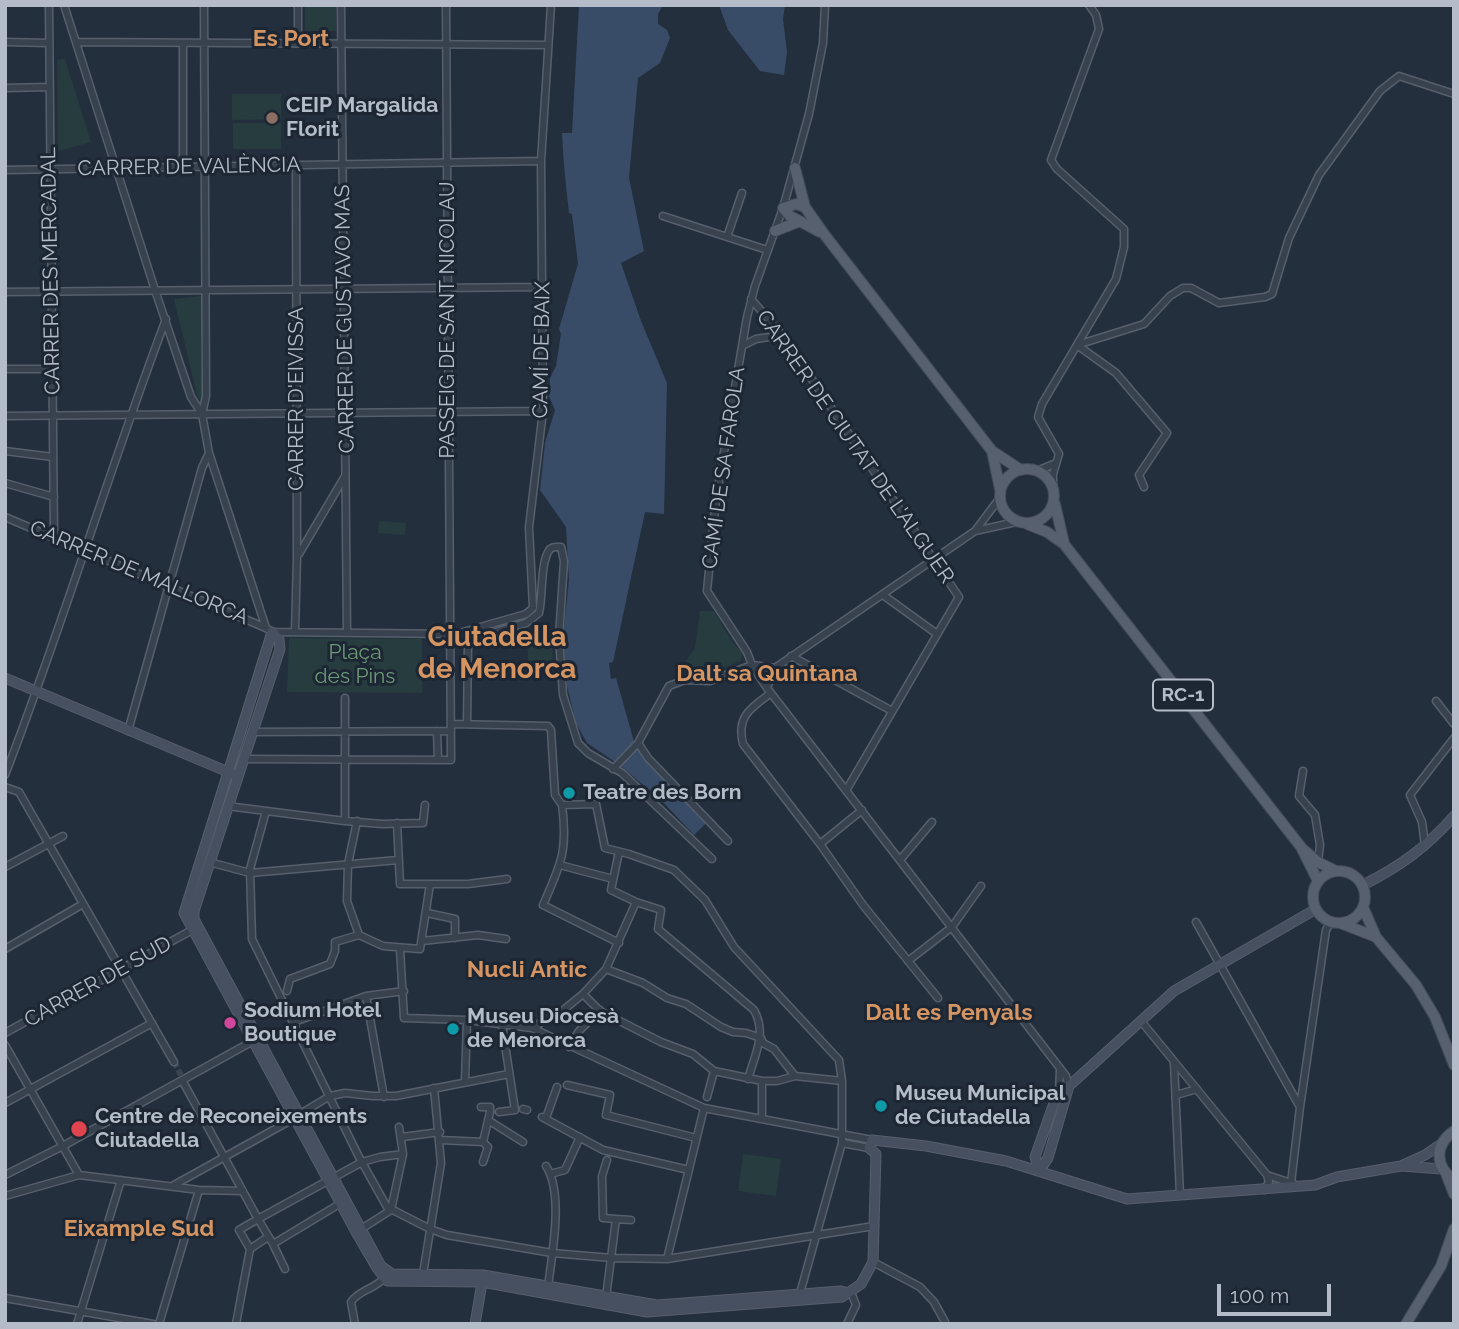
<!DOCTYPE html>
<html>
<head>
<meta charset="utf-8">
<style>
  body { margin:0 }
  #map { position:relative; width:1459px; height:1329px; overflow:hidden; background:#242f3e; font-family:Raleway,sans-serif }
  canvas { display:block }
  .frame { position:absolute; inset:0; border:7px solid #b4bcc9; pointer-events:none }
  .scale { position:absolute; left:1217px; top:1284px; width:114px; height:32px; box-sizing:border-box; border:4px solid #b4bcc9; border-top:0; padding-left:9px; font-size:21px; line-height:24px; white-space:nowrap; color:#b4bcc9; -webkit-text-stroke:5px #1d2633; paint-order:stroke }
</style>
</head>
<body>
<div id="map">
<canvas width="1459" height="1329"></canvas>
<div class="frame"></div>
<div class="scale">100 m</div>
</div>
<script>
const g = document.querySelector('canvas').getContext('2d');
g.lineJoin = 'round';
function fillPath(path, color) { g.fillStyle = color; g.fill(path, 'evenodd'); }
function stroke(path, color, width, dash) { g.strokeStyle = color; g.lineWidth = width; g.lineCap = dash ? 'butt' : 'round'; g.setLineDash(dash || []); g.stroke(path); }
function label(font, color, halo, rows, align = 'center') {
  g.font = font + ' Raleway,sans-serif'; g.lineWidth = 6; g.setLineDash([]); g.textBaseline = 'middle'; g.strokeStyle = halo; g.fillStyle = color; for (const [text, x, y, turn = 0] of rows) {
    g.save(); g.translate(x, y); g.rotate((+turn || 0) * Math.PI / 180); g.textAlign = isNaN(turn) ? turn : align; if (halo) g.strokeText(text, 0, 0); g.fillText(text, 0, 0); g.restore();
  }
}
const green = new Path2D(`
  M305 5H336V31H305Z
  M65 59 91 142 58 151 57 60Z
  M232 94H281V119L232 120Z
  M233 123H281V149H233Z
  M201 296 202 399H198L174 299Z
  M379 521 406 523 405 535 378 533Z
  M700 611H714L733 643 743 653 741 661 709 674 679 671 695 648Z
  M289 638 422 639V693L287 692Z
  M546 643 547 647 552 646 553 663H541L540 660 528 661V647Z
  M743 1154 781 1159 776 1196 738 1191Z`);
const water = new Path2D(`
  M579 5H663L658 14V24L667 30 670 38 660 63 638 78 629 178 644 251 621 263 641 321 667 383 664 514 645 512 613 662 609 663 611 679 616 678 635 745 707 822 694 835 662 801 621 766 587 743 576 723 567 686 563 637 569 580 566 527 540 490 545 443 555 410 549 396 550 378 556 366 561 334 559 329 578 264 572 214 569 213C566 186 563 160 562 133H572Z
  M719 5H785L783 19 787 52 784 75 760 71 728 30Z`);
const streetTunnel = new Path2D(`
  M174 1062 181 1075`);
const street = new Path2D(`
  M49 5 54 537
  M64 5 155 290 191 397 202 414
  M204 5 206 396 202 414 209 453 266 628
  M298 5V43
  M341 5 347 633
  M825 5 823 43 809 114 783 208 755 286 747 317 716 499 707 591 747 652 752 665 767 688 1066 1076 1069 1086
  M5 42 49 43
  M76 42 548 45
  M183 43V167
  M5 88 49 87
  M5 170 541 161
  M663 216 767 250
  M727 237 742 193
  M5 292 543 287
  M751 299 782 335 959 597 847 789
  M1077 345 1144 324 1170 296 1183 288H1191L1219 303 1265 297 1272 294 1289 238 1319 175 1380 91 1399 76 1454 94
  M1077 345 1116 373 1167 433 1139 475 1144 487
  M742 346 756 339 782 335
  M5 369H53
  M5 416 543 411
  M5 451 53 457
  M1037 471 1056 463
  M5 483 54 497
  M1053 488V474L1059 454 1038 417 1042 404 1116 279 1124 247V229L1057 169 1051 160 1099 29 1096 15 1089 5
  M5 517 266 628 272 632 456 634 526 614 533 608 529 527 543 411 541 161 551 5
  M975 531 1016 522
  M299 554 345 476
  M883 595 937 634
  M295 632 297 557 296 166
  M791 656 892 711
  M775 668 975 531 999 499
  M767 688 775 668
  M771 693C751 708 736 716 743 744L820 844 862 810
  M1436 701 1454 724
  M451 724 548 726 551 730 555 795 562 805 596 804 605 848 629 854 674 870 705 900 734 947 839 1060 842 1081V1143L799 1297
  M467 724 468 645 472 639 526 623 539 613C543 597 540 561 550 549 553 546 557 547 561 547L564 561 559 637 563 695 578 743 588 753 622 773 712 859
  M128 731 202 468 209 453
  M437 731 438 760
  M252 732 451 731
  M638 743 648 758 728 841
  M243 759 451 760 446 5
  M613 769 638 743 669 686 685 680 710 681 752 665 775 668
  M1303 771 1299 796 1315 815 1320 845 1318 862
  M5 775C63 625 109 470 166 319
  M5 787 19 792 174 1062
  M562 805C568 851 561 864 543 905L619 943
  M227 806 345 821 382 824 423 823 425 805
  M266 811 250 869 252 939 359 1157 387 1207 430 1229 447 1235 552 1253 612 1258 667 1259 874 1226
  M345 821V698
  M357 821 348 864 347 901 359 935
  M397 823 400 884H468L507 879
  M820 844 863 905 938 998
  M1425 846 1422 822 1410 795 1454 738
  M619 852 611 890 636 902 661 910 658 929 754 1010C767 1033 755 1055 748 1079
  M900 860 932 822
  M209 862 250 873 398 860
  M560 865 613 879
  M5 867 63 836
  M427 913 455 919V938
  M1196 922 1300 1107
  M422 941 478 935 506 939
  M5 949 83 904
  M400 949 404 1018 467 1020 532 1028 704 1108 872 1140
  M908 961 952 927 981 886
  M606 969 643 983 667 998 686 1004 721 1027 733 1032 746 1033 761 1038 763 1043 774 1049 795 1076
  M287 991 290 979 330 964 335 951V942L359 935 383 946 420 949 430 884
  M583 994 600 1011 661 1042 693 1054 714 1071 762 1081H777L795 1076 842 1081
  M366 996 384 1097
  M1141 1021 1267 1175 1269 1182 1264 1190
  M294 1022 366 996 404 991
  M534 1029 549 1014 556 1016 583 994 606 969 636 902
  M5 1033 192 930
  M5 1045 79 1175 5 1196
  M569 1047 579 1031 600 1010
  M1174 1063 1180 1195
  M182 1080 258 1219 362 1162 380 1157 403 1154
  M465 1081 467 1020
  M762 1081V1118
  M567 1085 610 1095 606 1115 696 1138
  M1059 1093 1060 1069
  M1176 1095 1197 1089
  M707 1097 714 1071
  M5 1103 152 1023
  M481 1107H490V1112
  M523 1109 527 1110
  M499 1112 515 1110 502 1025
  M300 1114 330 1096 345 1093 373 1096H396L509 1074
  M542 1117 603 1150 689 1170
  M546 1118 557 1087
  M488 1120 523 1142
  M402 1137 440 1132
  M440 1140 483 1142 488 1147 483 1162
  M483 1142 490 1112
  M842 1143 869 1148
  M546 1166C564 1193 552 1254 548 1287
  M550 1174 565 1170 580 1137
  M5 1175 63 1146 253 1041
  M79 1175 199 1190 243 1191
  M1267 1175 1294 1184
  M1291 1183 1300 1107 1326 930 1331 922
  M174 1185 295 1118
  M616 1219 631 1220
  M358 1231 391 1210 403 1154 399 1127
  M268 1237 250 1249 239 1230 258 1219 273 1244 341 1203
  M273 1244 285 1269
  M667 1259 704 1108
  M873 1262 920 1287 934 1302 945 1322
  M423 1274 441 1163 434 1088
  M606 1297 616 1219 603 1218 602 1176 607 1160
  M5 1298 153 1324
  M77 1324 121 1180
  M159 1324 199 1190
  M236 1324 250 1249
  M355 1324 351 1302C360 1289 376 1289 385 1277
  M847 1324 856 1305 851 1292`);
const secondary = new Path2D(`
  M5 678 233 774
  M1363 885C1399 867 1427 847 1454 816
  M876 1154 869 1148 872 1140 926 1146 1006 1161 1127 1199 1315 1185 1337 1177 1401 1166 1442 1169
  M1403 1165 1425 1155 1441 1144
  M1039 1171 1035 1157 1055 1100 1059 1093 1069 1086 1174 991 1316 909
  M1039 1171 1048 1158 1069 1086
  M848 1293 841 1291 657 1305 483 1275 392 1274 381 1266 194 919V911L280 649 279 639 272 632 184 913 356 1232 377 1268 387 1281 482 1282 647 1312 842 1297 861 1284 873 1262 876 1154
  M475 1324 483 1277`);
const primary = new Path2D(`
  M795 168 805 207 824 234 992 451 1021 470
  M805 207 796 204 783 208 790 216 820 232
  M775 231 798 222
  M992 451 1000 489
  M1000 496a27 27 0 1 1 54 0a27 27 0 1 1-54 0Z
  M1055 504 1064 543
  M1027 524 1047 532 1064 544 1301 847 1318 881
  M1304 850 1318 862 1336 871
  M1313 897a26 26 0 1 1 52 0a26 26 0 1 1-52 0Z
  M1363 907 1376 937 1416 985 1435 1017 1454 1065
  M1340 923 1376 937
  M1454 1131C1435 1144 1434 1166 1454 1180
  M1447 1176 1454 1194
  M1406 1324 1441 1266 1454 1229`);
const markers = [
  [272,118,7,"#8d6e63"],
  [569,793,7,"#0f9aa8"],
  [230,1023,7,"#d1479c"],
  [453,1029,7,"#0f9aa8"],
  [881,1106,7,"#0f9aa8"],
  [79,1129,9,"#e0444e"]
];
const shields = [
  [1183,695,60]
];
const shieldNames = [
  ["RC-1",1183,695]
];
const poiNames = [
  ["CEIP Margalida",286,106],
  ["Florit",286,130],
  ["Teatre des Born",583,793],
  ["Sodium Hotel",244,1011],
  ["Boutique",244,1035],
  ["Museu Diocesà",467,1017],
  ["de Menorca",467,1041],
  ["Museu Municipal",895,1094],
  ["de Ciutadella",895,1118],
  ["Centre de Reconeixements",95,1117],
  ["Ciutadella",95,1141]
];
const streetNames = [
  ["CARRER DE VALÈNCIA",189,167,-1],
  ["CARRER DES MERCADAL",51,271,-91],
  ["CARRER DE GUSTAVO MAS",345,319,-91],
  ["PASSEIG DE SANT NICOLAU",448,320,-90],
  ["CAMÍ DE BAIX",542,350,-89],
  ["CARRER D'EIVISSA",297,399,-90],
  ["CARRER DE CIUTAT DE L'ALGUER",855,447,55],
  ["CAMÍ DE SA FAROLA",724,468,-82],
  ["CARRER DE MALLORCA",139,573,23],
  ["CARRER DE SUD",98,982,-29]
];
const parkNames = [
  ["Plaça",355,653],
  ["des Pins",355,677]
];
const neighbourhoodNames = [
  ["Es Port",291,39],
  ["Dalt sa Quintana",767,674],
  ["Nucli Antic",527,970],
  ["Dalt es Penyals",949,1013],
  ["Eixample Sud",139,1229]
];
const districtNames = [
  ["Ciutadella",497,638],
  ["de Menorca",497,670]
];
fillPath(green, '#263c3f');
fillPath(water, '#394c67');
stroke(streetTunnel, '#3a4453', 6, [6, 3]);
stroke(street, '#565f6c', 9);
stroke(secondary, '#565f6c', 11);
stroke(primary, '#414a57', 12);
stroke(street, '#38414e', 6);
stroke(secondary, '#465061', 9);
stroke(primary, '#56606e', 10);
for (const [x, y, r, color] of markers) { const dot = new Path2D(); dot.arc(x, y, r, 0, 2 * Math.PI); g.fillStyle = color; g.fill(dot); stroke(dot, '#1d2633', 2.5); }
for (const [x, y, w] of shields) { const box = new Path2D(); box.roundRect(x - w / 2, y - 15.5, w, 31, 5); g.fillStyle = '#1d2633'; g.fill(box); stroke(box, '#b4bcc9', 2); }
label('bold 19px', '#b4bcc9', null, shieldNames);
label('bold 21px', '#b4bcc9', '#1d2633', poiNames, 'left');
label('21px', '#b4bcc9', '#1d2633', streetNames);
label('21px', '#6b9a76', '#1d2633', parkNames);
label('bold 23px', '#d59563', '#1d2633', neighbourhoodNames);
label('bold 28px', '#d59563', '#1d2633', districtNames);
</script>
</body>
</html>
